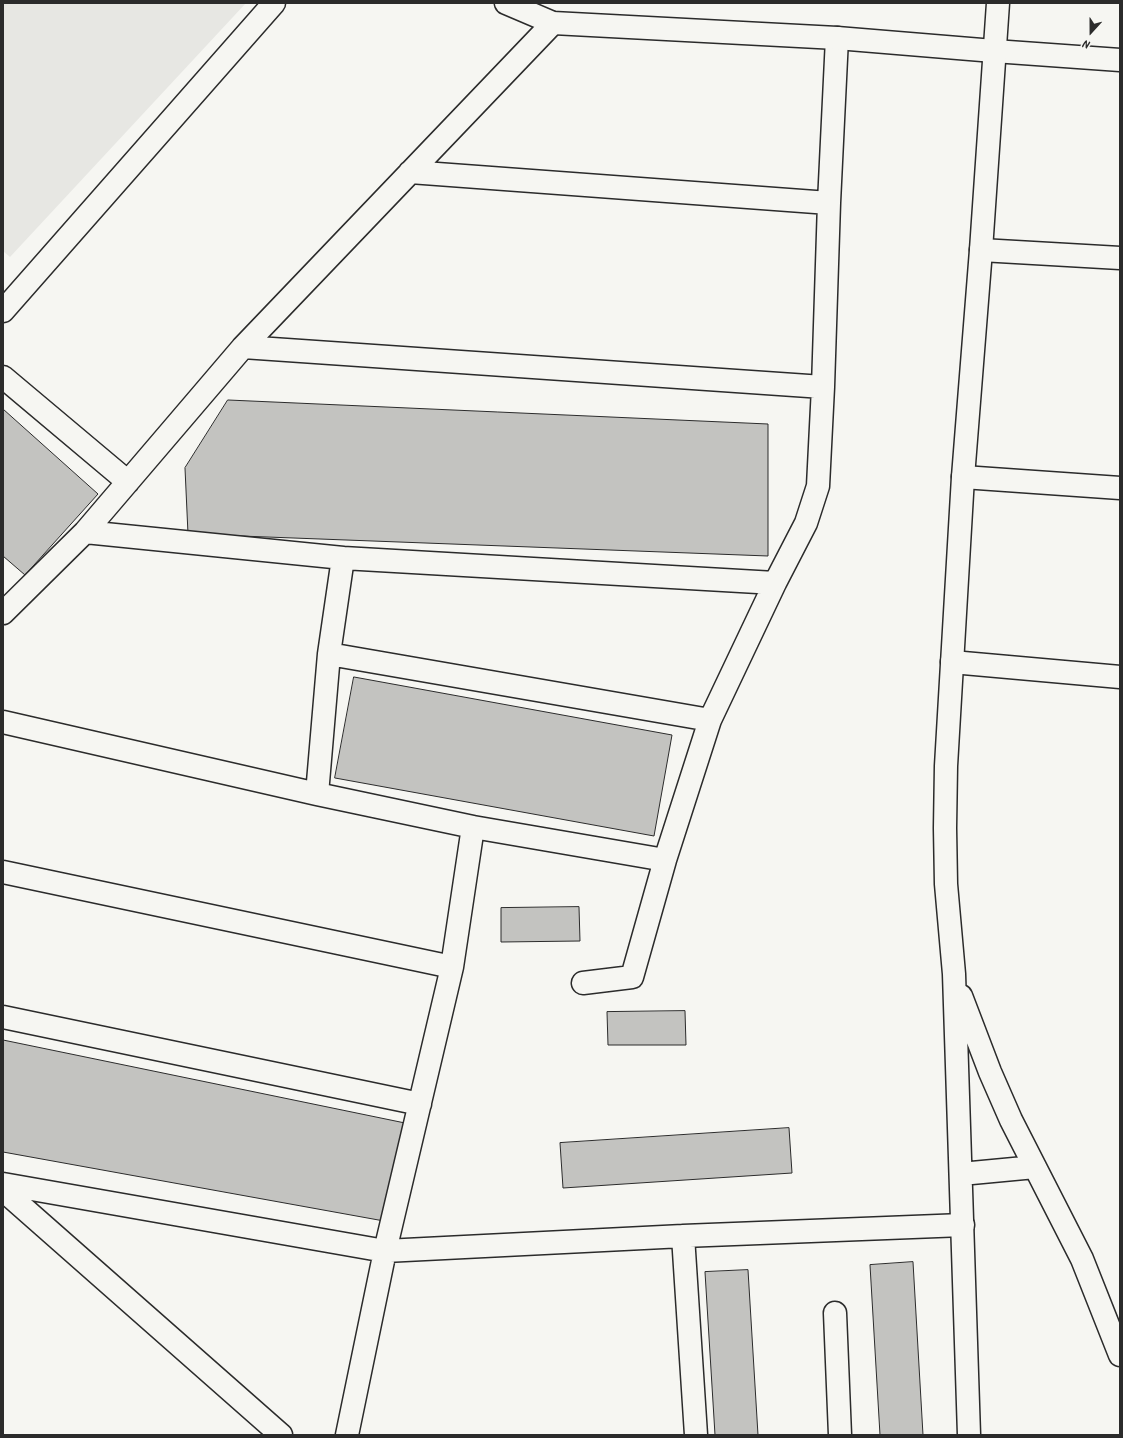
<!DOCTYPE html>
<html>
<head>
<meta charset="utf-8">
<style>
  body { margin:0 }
  #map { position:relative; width:1123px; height:1438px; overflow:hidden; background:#f6f6f2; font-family:Kalam,sans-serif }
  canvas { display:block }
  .frame { position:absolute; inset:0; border:4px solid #2b2b2b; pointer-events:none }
  .north { position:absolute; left:1071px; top:12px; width:40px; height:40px; -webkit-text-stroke:3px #f6f6f2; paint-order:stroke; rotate:201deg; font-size:11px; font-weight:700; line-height:16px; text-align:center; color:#2b2b2b }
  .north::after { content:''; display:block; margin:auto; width:14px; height:18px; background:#2b2b2b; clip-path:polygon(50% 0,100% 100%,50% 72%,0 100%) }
</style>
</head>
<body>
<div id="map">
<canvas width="1123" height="1438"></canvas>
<div class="frame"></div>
<div class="north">N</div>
</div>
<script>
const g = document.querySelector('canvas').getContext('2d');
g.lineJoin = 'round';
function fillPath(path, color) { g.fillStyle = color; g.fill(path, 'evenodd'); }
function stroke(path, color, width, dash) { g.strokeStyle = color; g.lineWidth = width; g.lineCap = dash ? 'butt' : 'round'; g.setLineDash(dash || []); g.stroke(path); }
const built = new Path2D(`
  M3 3H246L10 257 3 251Z`);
const building = new Path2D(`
  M228 400 768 424V556L188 534 185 468Z
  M3 409 98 494 25 575 3 556Z
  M354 677 672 735 654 836 335 778Z
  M579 907 580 941 501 942V908Z
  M685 1011 686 1045H608L607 1012Z
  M3 1040 405 1123 384 1221 3 1152Z
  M789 1128 792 1173 563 1188 560 1143Z
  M913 1262 923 1435H880L870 1265Z
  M748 1270 758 1435H715L705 1272Z`);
const minor = new Path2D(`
  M994 51 1120 60
  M410 172 829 203
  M981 250 1120 258
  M3 311 274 3
  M243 347 823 387
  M3 377 128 482
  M963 477 1120 488
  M85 532 343 558
  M3 613 85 532 243 347 553 23
  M329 654 710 720
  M952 662 1120 677
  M3 722 317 794 473 827
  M317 794 329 654 343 558 775 583
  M665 860 473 827 452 967 385 1251 683 1236
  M3 872 452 967
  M583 983 632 977 665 860 710 720 775 583 806 523 818 486 823 387 829 203 837 38
  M3 1017 420 1104
  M3 1184 385 1251 347 1435
  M3 1190 281 1435
  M835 1313 840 1435
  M696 1435 683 1236 963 1225`);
const tertiary = new Path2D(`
  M506 3 553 23 837 38 994 51`);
const primary = new Path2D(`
  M961 996 990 1072 1011 1120 1082 1259 1120 1355
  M961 1174 1035 1167
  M969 1435 954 974 946 884 945 828 946 766 963 477 981 250 998 3`);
fillPath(built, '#e7e7e3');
fillPath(building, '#c3c3c0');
stroke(building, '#2b2b2b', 1);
stroke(minor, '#2b2b2b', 25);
stroke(tertiary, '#2b2b2b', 25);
stroke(primary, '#2b2b2b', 25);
stroke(minor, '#f6f6f2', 22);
stroke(tertiary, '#f6f6f2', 22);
stroke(primary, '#f6f6f2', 22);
</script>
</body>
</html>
